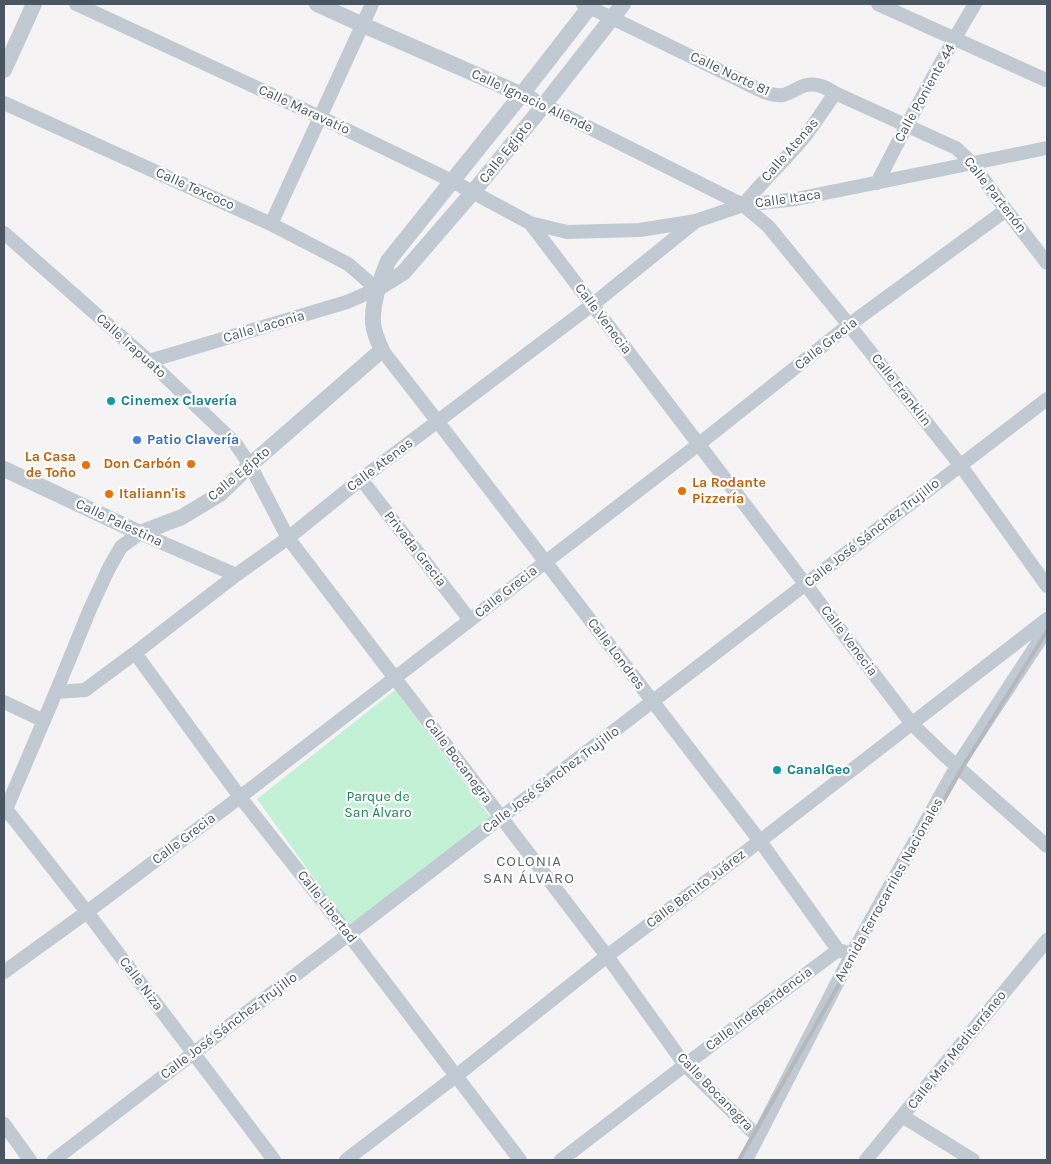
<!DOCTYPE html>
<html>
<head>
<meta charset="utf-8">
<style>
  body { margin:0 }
  #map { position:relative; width:1051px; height:1164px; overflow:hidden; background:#f5f3f3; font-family:Karla,sans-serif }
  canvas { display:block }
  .frame { position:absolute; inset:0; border:5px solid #4a5661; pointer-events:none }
</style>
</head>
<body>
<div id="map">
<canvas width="1051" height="1164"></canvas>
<div class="frame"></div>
</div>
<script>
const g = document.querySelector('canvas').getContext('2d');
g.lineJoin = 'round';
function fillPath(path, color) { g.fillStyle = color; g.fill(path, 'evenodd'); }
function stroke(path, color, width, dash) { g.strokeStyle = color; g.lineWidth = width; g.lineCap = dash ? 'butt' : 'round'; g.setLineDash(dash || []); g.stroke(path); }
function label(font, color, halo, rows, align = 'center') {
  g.font = font + ' Karla,sans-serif'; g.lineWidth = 4.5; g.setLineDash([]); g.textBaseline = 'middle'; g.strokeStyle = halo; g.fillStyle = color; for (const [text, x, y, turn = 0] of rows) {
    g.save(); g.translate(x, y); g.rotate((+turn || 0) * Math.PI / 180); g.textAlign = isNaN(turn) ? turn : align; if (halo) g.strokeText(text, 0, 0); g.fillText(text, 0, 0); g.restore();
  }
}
const green = new Path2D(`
  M395 690 491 818 350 928 257 799Z`);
const minor = new Path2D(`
  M76 4 320 117 452 181 530 223 567 232 640 230 696 221 743 205 796 199 1047 148
  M583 4 764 92C770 94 777 96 783 95 796 92 802 82 817 85 824 86 830 90 835 93L956 148 972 163 1006 210 1047 263
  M878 4 1046 80
  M4 103 271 224 348 264 377 289 347 302 149 361
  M544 105 743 205 768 226 849 325 961 466 1047 586
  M877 183C908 122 940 62 975 4
  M743 205C763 181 786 159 806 135 816 121 826 107 835 93
  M530 223 912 724 943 754 1047 846
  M271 224 372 4
  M4 233 149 361 235 443 250 465 288 538 607 956 685 1065 758 1137
  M382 350 438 422 760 841 838 950 852 954
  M361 479 470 620
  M135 653 240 797 349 935 520 1160
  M56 692 85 690 135 653 236 575 288 538 361 479 592 305 696 221
  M4 702 44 721
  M6 809 87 912 274 1160
  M4 814 56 692 90 609 109 568 121 547 140 533 236 575
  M4 972 87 912 240 797 699 444 849 325 1006 210
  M902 1116 973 1160
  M4 1124 30 1160
  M54 1160 1047 399
  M346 1160 456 1076 607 956 760 841 1047 619
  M561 1160 685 1065 838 950
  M746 1160 852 954 957 766 1047 629
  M866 1160 1047 940`);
const tertiary = new Path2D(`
  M317 4 363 25 532 99
  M4 70 34 4
  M377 289 403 273 473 192 544 105 623 4
  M4 469 140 533 182 517 220 494 250 465 382 350C378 342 374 333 373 323 372 302 380 281 388 261L522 94 592 4`);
const rail = new Path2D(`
  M739 1160 961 770 1047 631`);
const markers = [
  [111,401,5,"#0f9aa8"],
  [137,440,5,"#3f7fe0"],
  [191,464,5,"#e8710a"],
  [86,465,5,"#e8710a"],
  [682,491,5,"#e8710a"],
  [109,494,5,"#e8710a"],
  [777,770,5,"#0f9aa8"]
];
const streetNames = [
  ["Calle Norte 81",730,74,25],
  ["Calle Poniente 44",925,93,-61],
  ["Calle Ignacio Allende",532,101,25],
  ["Calle Maravatío",304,110,25],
  ["Calle Atenas",790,150,-49],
  ["Calle Egipto",506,152,-51],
  ["Calle Texcoco",195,189,24],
  ["Calle Partenón",995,195,52],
  ["Calle Itaca",788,199,-8],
  ["Calle Venecia",603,319,53],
  ["Calle Laconia",264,327,-16],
  ["Calle Grecia",826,344,-38],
  ["Calle Irapuato",131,346,42],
  ["Calle Franklin",901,390,52],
  ["Calle Atenas",380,465,-37],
  ["Calle Egipto",239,474,-40],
  ["Calle Palestina",119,523,25],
  ["Calle José Sánchez Trujillo",872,533,-38],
  ["Privada Grecia",415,549,52],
  ["Calle Grecia",506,592,-38],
  ["Calle Venecia",849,641,53],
  ["Calle Londres",616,654,53],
  ["Calle Bocanegra",458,761,53],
  ["Calle José Sánchez Trujillo",551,780,-37],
  ["Calle Grecia",184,839,-37],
  ["Calle Benito Juárez",696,889,-37],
  ["Avenida Ferrocarriles Nacionales",889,890,-61],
  ["Calle Libertad",327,907,52],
  ["Calle Niza",141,984,53],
  ["Calle Independencia",759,1009,-37],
  ["Calle José Sánchez Trujillo",229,1026,-37],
  ["Calle Mar Mediterráneo",957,1050,-51],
  ["Calle Bocanegra",715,1092,46]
];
const cultureNames = [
  ["Cinemex Clavería",121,401],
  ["CanalGeo",787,770]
];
const shopNames = [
  ["Patio Clavería",147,440]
];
const foodNames = [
  ["La Casa",76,457],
  ["de Toño",76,473],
  ["Don Carbón",181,464],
  ["La Rodante",692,483,"left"],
  ["Pizzería",692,499,"left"],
  ["Italiann'is",119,494,"left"]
];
const parkNames = [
  ["Parque de",378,797],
  ["San Álvaro",378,813]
];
const neighbourhoodNames = [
  ["COLONIA",529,862],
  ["SAN ÁLVARO",529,879]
];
fillPath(green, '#c3f1d5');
stroke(minor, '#c1cad2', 14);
stroke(tertiary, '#c1cad2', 16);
stroke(rail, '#b5b8bd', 4);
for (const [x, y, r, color] of markers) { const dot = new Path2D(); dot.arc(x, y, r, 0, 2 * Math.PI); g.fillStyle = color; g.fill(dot); stroke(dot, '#fff', 2); }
label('14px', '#4a5661', '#fff', streetNames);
label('bold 14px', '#0d838f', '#fff', cultureNames, 'left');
label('bold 14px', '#366cbe', '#fff', shopNames, 'left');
label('bold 14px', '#c56008', '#fff', foodNames, 'right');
label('14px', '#17864f', '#fff', parkNames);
g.letterSpacing = '1px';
label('15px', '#5f6368', '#fff', neighbourhoodNames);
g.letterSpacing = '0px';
</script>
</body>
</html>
